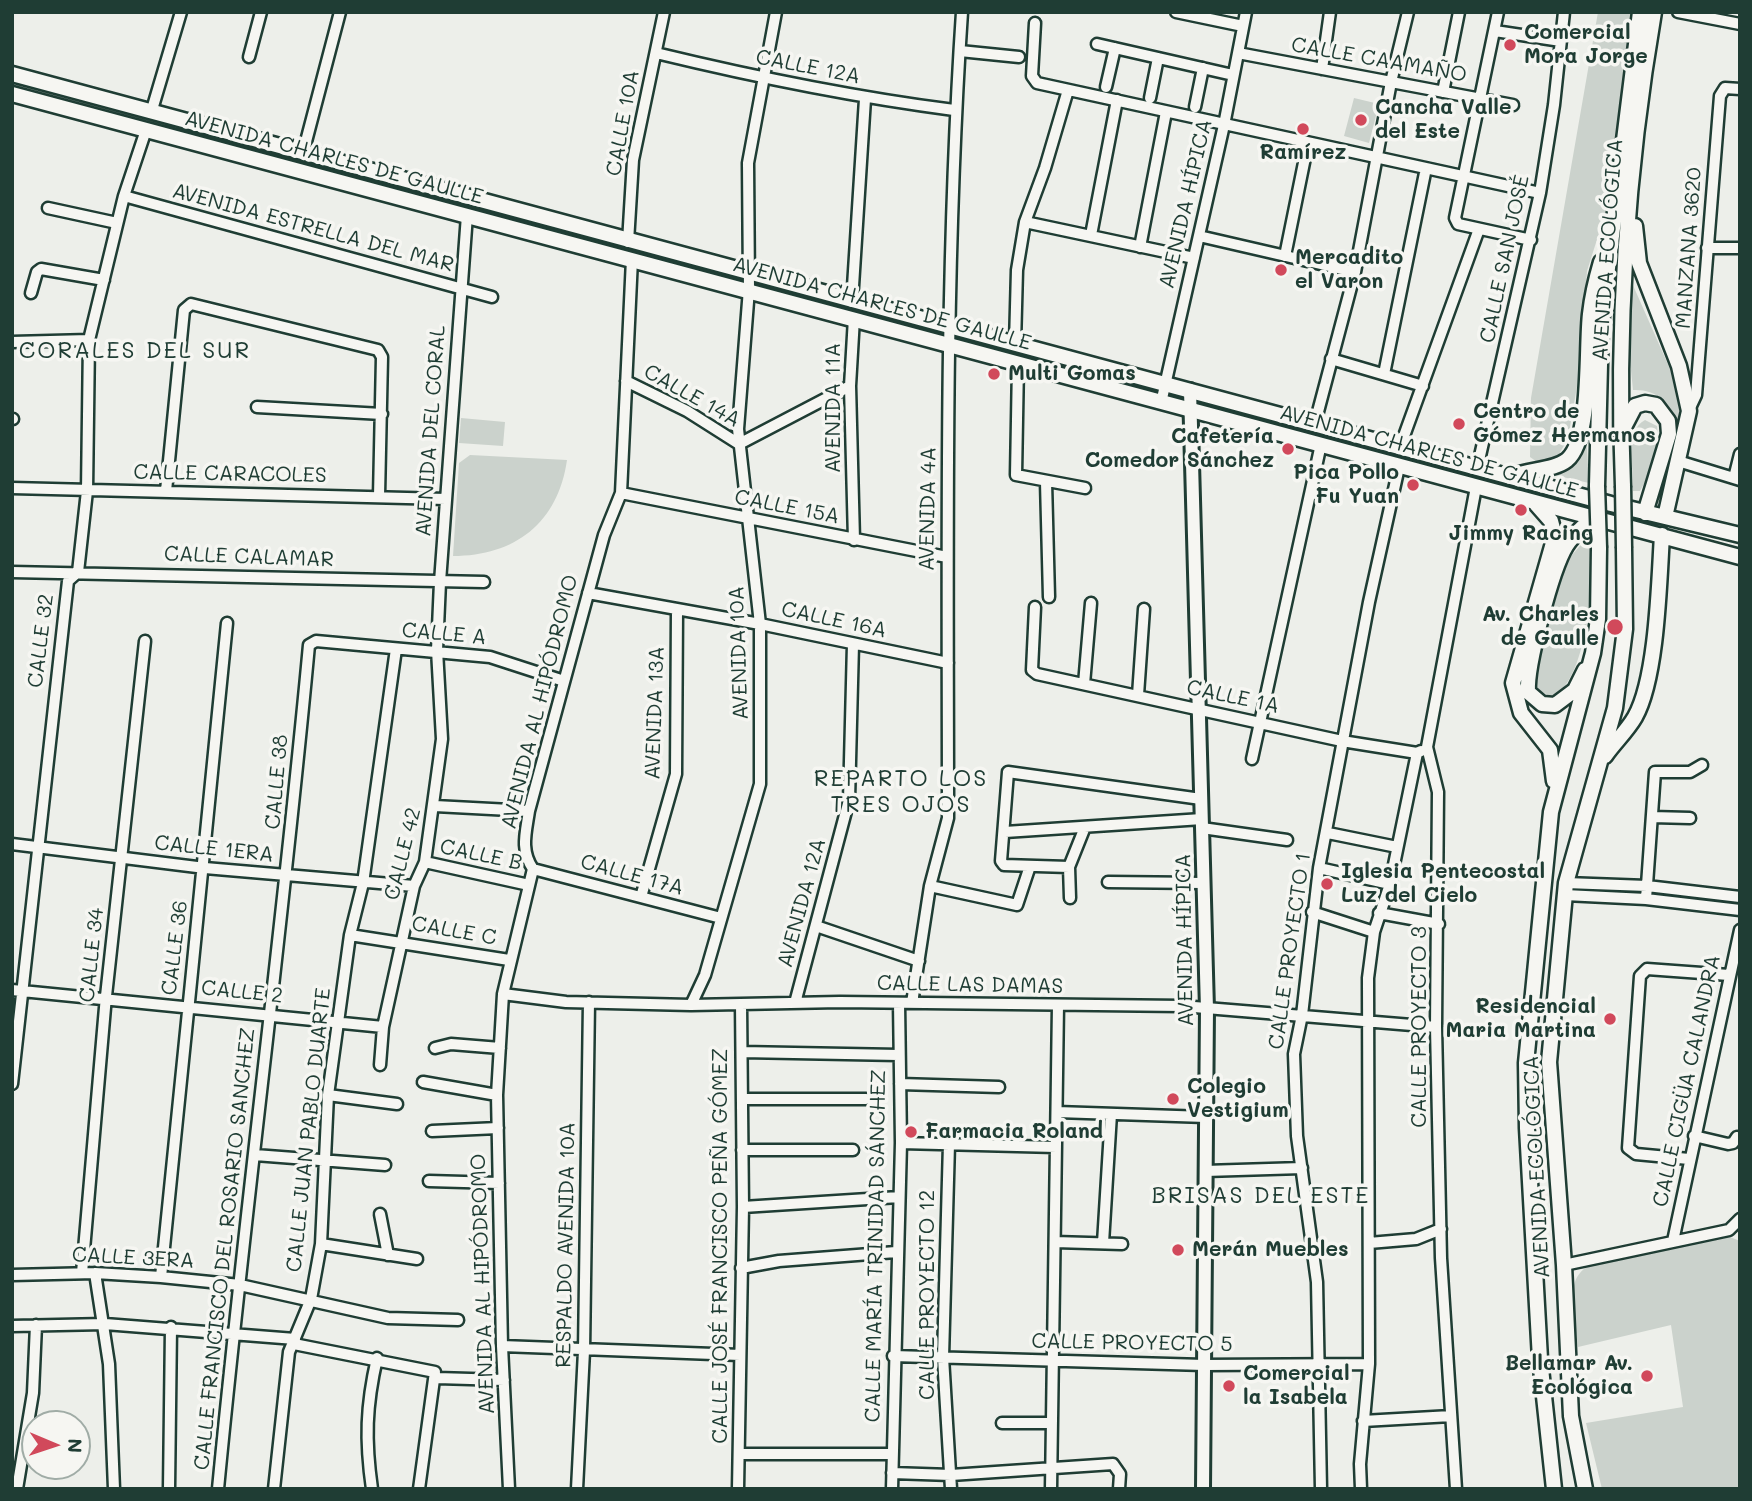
<!DOCTYPE html>
<html>
<head>
<meta charset="utf-8">
<style>
  body { margin:0 }
  #map { position:relative; width:1752px; height:1501px; overflow:hidden; background:#edefea; font-family:Mali,sans-serif }
  canvas { display:block }
  .frame { position:absolute; inset:0; border:14px solid #1f3d34; pointer-events:none }
  .north { position:absolute; left:21px; top:1410px; width:70px; height:70px; box-sizing:border-box; background:#f6f6f2; border:2px solid #a0aca6; border-radius:50%; rotate:92deg; font-size:19px; font-weight:700; line-height:28px; text-align:center; color:#1f3d34 }
  .north::after { content:''; display:block; margin:auto; width:24px; height:32px; background:#d1495b; clip-path:polygon(50% 0,100% 100%,50% 72%,0 100%) }
</style>
</head>
<body>
<div id="map">
<canvas width="1752" height="1501"></canvas>
<div class="frame"></div>
<div class="north">N</div>
</div>
<script>
const g = document.querySelector('canvas').getContext('2d');
g.lineJoin = 'round';
function fillPath(path, color) { g.fillStyle = color; g.fill(path, 'evenodd'); }
function stroke(path, color, width, dash) { g.strokeStyle = color; g.lineWidth = width; g.lineCap = dash ? 'butt' : 'round'; g.setLineDash(dash || []); g.stroke(path); }
function label(font, color, halo, rows, align = 'center') {
  g.font = font + ' Mali,sans-serif'; g.lineWidth = 7; g.setLineDash([]); g.textBaseline = 'middle'; g.strokeStyle = halo; g.fillStyle = color; for (const [text, x, y, turn = 0] of rows) {
    g.save(); g.translate(x, y); g.rotate((+turn || 0) * Math.PI / 180); g.textAlign = isNaN(turn) ? turn : align; if (halo) g.strokeText(text, 0, 0); g.fillText(text, 0, 0); g.restore();
  }
}
const green = new Path2D(`
  M1598 12H1634L1607 208 1587 271 1581 363 1568 439 1556 459 1540 464 1530 457 1531 398Z
  M1354 98 1379 104 1369 143 1344 136Z
  M1632 283 1670 369 1681 418 1677 422C1669 402 1656 389 1633 390L1629 351Z
  M1585 412 1589 483 1554 475 1564 469Z
  M461 418 505 422 503 446 459 443Z
  M1645 420 1657 426C1660 446 1650 475 1640 491H1633V485C1634 464 1623 432 1645 420Z
  M470 455 567 460C558 523 515 556 453 556L459 463Z
  M1590 534C1599 562 1586 694 1549 696L1538 689 1535 683 1539 660 1566 562Z
  M1730 1237 1740 1241V1489H1602L1586 1423 1683 1407 1671 1325 1578 1347C1576 1319 1561 1278 1591 1265Z`);
const minor = new Path2D(`
  M1176 12 1243 26
  M1498 12 1455 218 1458 224 1531 240
  M1678 12 1740 24
  M1035 23 1032 76 1037 83 1540 193
  M1495 31 1561 41
  M1097 44 1233 75
  M960 51 1019 57
  M656 53C755 77 853 97 954 110
  M1238 53 1513 105
  M249 57 261 12
  M1322 69 1330 12
  M1106 87 1115 48
  M1443 92 1459 12
  M1150 98 1158 58
  M1195 107 1203 68
  M151 113 181 12
  M303 153 340 12
  M124 196 492 297
  M48 208 117 223
  M1025 222 1194 258
  M1091 235 1117 100
  M1199 236 1355 272
  M628 242 633 160 664 12
  M1140 247 1166 112
  M1707 248H1740
  M1285 256 1308 143
  M31 293 37 272 41 269 104 280
  M852 302 865 99
  M854 318 850 386 854 540
  M12 342 89 340
  M1015 344 1017 270 1025 222 1045 168 1068 90
  M1331 359 1423 386
  M1018 364 1016 475 1085 488
  M1384 374 1426 168
  M626 381 687 411 739 444 850 386
  M1161 403 1224 125 1246 12
  M257 407 382 414
  M1689 410 1696 395 1720 96 1725 88 1740 89
  M12 419H13
  M1315 423 1355 272 1391 82 1408 12
  M1400 447 1479 229
  M1678 461 1740 480
  M1477 469 1540 193 1554 105 1564 12
  M1734 478 1740 454
  M1046 482 1049 597
  M12 488 446 499
  M166 491 184 310 191 304 378 350 382 357 379 496
  M621 493 947 557
  M12 572 484 582
  M588 593 760 624 948 663
  M1035 607 1032 670 1037 674 1342 741 1417 753 1421 751
  M1084 684 1091 603
  M1138 695 1144 609
  M1252 759 1321 444
  M435 806 529 811
  M1652 817 1690 818
  M1085 827 1069 867 1004 865 1001 861 1008 772 1201 799
  M1202 828 1287 840
  M1005 832 1202 819
  M1328 833 1397 847
  M12 844 205 868 414 886
  M425 862 529 885
  M1069 867 1070 898
  M1319 868 1390 884
  M533 869 721 918
  M1108 882 1203 883
  M1566 883 1647 886 1740 897
  M930 886 1017 905 1030 866
  M1565 895 1646 899 1740 910
  M641 897 676 774 677 610
  M1646 899 1655 772H1690L1702 765
  M1312 912 1374 932
  M1379 913 1439 924
  M816 926 919 961
  M350 935 509 960
  M12 990 383 1027
  M503 994 566 1002 691 1005 840 1002 1182 1006 1436 1027
  M795 1003 849 800 853 644
  M912 1003 930 886 948 818C948 550 944 280 962 12
  M691 1005 705 975 760 784V624L738 429 749 289 748 163 776 12
  M435 1048 451 1044 500 1048
  M742 1052 898 1055
  M380 1065 383 1027 414 886 425 862 442 739 437 650 440 582 467 215
  M423 1082 497 1095
  M12 1084 68 581 78 572 87 491 89 340 124 196 146 130
  M900 1084 999 1087
  M328 1095 397 1104
  M742 1099H866
  M1057 1112 1206 1117
  M432 1131 498 1128
  M1694 1136 1728 1144 1733 1143 1737 1137
  M901 1143 1056 1147
  M949 1144 943 1357 951 1489
  M742 1150H853
  M255 1155 385 1165
  M1689 1159 1636 1154 1628 1148 1640 976 1647 969 1729 975
  M1205 1171 1302 1168
  M429 1181 499 1183
  M743 1207 899 1197
  M380 1214 388 1255
  M1673 1241 1740 930
  M1055 1242 1122 1244
  M1103 1243 1111 1114
  M1369 1243 1416 1239 1441 1229
  M321 1244 417 1259
  M1564 1265 1729 1230 1740 1219
  M741 1268 779 1261 896 1252
  M82 1273 106 996 145 641
  M95 1273 109 1364 114 1489
  M12 1275 95 1273 161 1277 240 1285 388 1318 458 1320
  M161 1277C182 1059 207 841 227 623
  M12 1326 105 1324 295 1339
  M294 1344 435 1372 419 1489
  M502 1346 740 1355
  M893 1356 1204 1365 1369 1364
  M437 1378 504 1380
  M1363 1421 1451 1416
  M1002 1423H1052
  M739 1454H892
  M892 1473 951 1475 1113 1464 1120 1474 1119 1489
  M17 1489 33 1393 36 1325
  M169 1489 171 1327
  M218 1489C245 1207 283 927 309 645L316 641 490 657 564 681
  M274 1489 289 1352 311 1299 321 1244 328 1095 350 935 363 883 396 649
  M372 1489C365 1440 366 1406 377 1358
  M509 1489 502 1346 497 1095 503 994 533 869C520 850 526 832 529 811L604 535 621 493 632 259
  M577 1489 584 1351 589 1002
  M738 1489 743 1207 741 1004
  M892 1489 901 1143 899 1003
  M1051 1489 1058 1005
  M1321 1489 1317 1282 1297 1136 1294 1054 1302 1015 1319 868 1369 602 1399 467
  M1361 1489 1360 1464 1369 1364 1368 978 1374 932 1390 884 1417 753
  M1456 1489 1441 1258 1436 1027 1438 792 1427 747 1476 487`);
const tertiary = new Path2D(`
  M1190 390 1207 1009 1203 1489`);
const primary = new Path2D(`
  M12 74 1611 504 1740 535
  M12 94 1740 557
  M1635 226 1639 263 1679 366 1689 411 1665 517
  M1623 429 1635 406 1645 403 1656 405 1668 421 1669 434 1645 513
  M1511 477C1528 469 1553 471 1567 460 1592 439 1586 347 1590 314 1592 296 1596 279 1601 262
  M1597 486 1601 324 1640 12
  M1623 486C1616 327 1627 169 1654 12
  M1536 504 1551 521 1555 536 1513 683 1521 713 1550 750 1554 781
  M1585 670 1575 690 1555 705 1542 704 1528 692C1526 666 1552 569 1566 546 1573 535 1583 527 1592 518
  M1605 756C1614 743 1627 731 1635 717 1657 678 1659 583 1662 535
  M1554 1489 1540 1359 1527 1128 1526 1063 1551 812 1593 653 1598 619 1599 548
  M1585 1489 1571 1416 1564 1265 1549 1062 1566 883 1615 708 1625 629 1624 548`);
const primaryBridge = new Path2D(`
  M1597 486 1599 548
  M1623 486 1624 548`);
const markers = [
  [1510,45,7,"#d1495b"],
  [1361,120,7,"#d1495b"],
  [1303,129,7,"#d1495b"],
  [1281,270,7,"#d1495b"],
  [994,374,7,"#d1495b"],
  [1459,424,7,"#d1495b"],
  [1288,449,7,"#d1495b"],
  [1413,485,7,"#d1495b"],
  [1521,510,7,"#d1495b"],
  [1615,627,9,"#d1495b"],
  [1327,884,7,"#d1495b"],
  [1610,1019,7,"#d1495b"],
  [1173,1099,7,"#d1495b"],
  [911,1132,7,"#d1495b"],
  [1178,1250,7,"#d1495b"],
  [1647,1376,7,"#d1495b"],
  [1229,1386,7,"#d1495b"]
];
const poiNames = [
  ["Comercial",1524,33],
  ["Mora Jorge",1524,57],
  ["Cancha Valle",1375,108],
  ["del Este",1375,132],
  ["Ramírez",1303,153,"center"],
  ["Mercadito",1295,258],
  ["el Varon",1295,282],
  ["Multi Gomas",1008,374],
  ["Centro de",1473,412],
  ["Gómez Hermanos",1473,436],
  ["Cafetería",1274,437,"right"],
  ["Comedor Sánchez",1274,461,"right"],
  ["Pica Pollo",1399,473,"right"],
  ["Fu Yuan",1399,497,"right"],
  ["Jimmy Racing",1521,534,"center"],
  ["Av. Charles",1599,615,"right"],
  ["de Gaulle",1599,639,"right"],
  ["Iglesia Pentecostal",1341,872],
  ["Luz del Cielo",1341,896],
  ["Residencial",1596,1007,"right"],
  ["Maria Martina",1596,1031,"right"],
  ["Colegio",1187,1087],
  ["Vestigium",1187,1111],
  ["Farmacia Roland",925,1132],
  ["Merán Muebles",1192,1250],
  ["Bellamar Av.",1633,1364,"right"],
  ["Ecológica",1633,1388,"right"],
  ["Comercial",1243,1374],
  ["la Isabela",1243,1398]
];
const streetNames = [
  ["CALLE CAAMAÑO",1379,60,10],
  ["CALLE 12A",808,67,11],
  ["CALLE 10A",623,123,-80],
  ["AVENIDA CHARLES DE GAULLE",334,158,15],
  ["AVENIDA HÍPICA",1186,204,-77],
  ["AVENIDA ESTRELLA DEL MAR",313,228,15],
  ["MANZANA 3620",1689,248,-86],
  ["AVENIDA ECOLÓGICA",1608,250,-86],
  ["CALLE SAN JOSÉ",1505,259,-78],
  ["AVENIDA CHARLES DE GAULLE",882,304,15],
  ["CALLE 14A",692,396,29],
  ["AVENIDA 11A",834,408,-90],
  ["AVENIDA DEL CORAL",431,431,-86],
  ["AVENIDA CHARLES DE GAULLE",1429,452,15],
  ["CALLE CARACOLES",230,474,1],
  ["CALLE 15A",787,507,11],
  ["AVENIDA 4A",928,509,-89],
  ["CALLE CALAMAR",249,557,2],
  ["CALLE 16A",834,620,12],
  ["CALLE A",444,634,5],
  ["CALLE 32",41,641,-83],
  ["AVENIDA 10A",739,653,-92],
  ["CALLE 1A",1233,697,12],
  ["AVENIDA AL HIPÓDROMO",540,702,-76],
  ["AVENIDA 13A",655,713,-88],
  ["CALLE 38",277,782,-85],
  ["CALLE 1ERA",214,849,6],
  ["CALLE 42",403,854,-76],
  ["CALLE B",481,855,12],
  ["CALLE 17A",632,875,15],
  ["AVENIDA 12A",802,903,-75],
  ["CALLE C",454,931,10],
  ["AVENIDA HÍPICA",1185,940,-91],
  ["CALLE 36",175,948,-83],
  ["CALLE PROYECTO 1",1290,951,-82],
  ["CALLE 34",92,955,-84],
  ["CALLE LAS DAMAS",970,985,1],
  ["CALLE 2",242,992,6],
  ["CALLE PROYECTO 3",1420,1027,-90],
  ["CALLE CIGÜA CALANDRA",1687,1081,-78],
  ["CALLE JUAN PABLO DUARTE",309,1130,-84],
  ["AVENIDA ECOLÓGICA",1537,1167,-93],
  ["RESPALDO AVENIDA 10A",566,1245,-89],
  ["CALLE JOSÉ FRANCISCO PEÑA GÓMEZ",721,1246,-90],
  ["CALLE MARÍA TRINIDAD SÁNCHEZ",876,1246,-89],
  ["CALLE FRANCISCO DEL ROSARIO SANCHEZ",225,1249,-84],
  ["CALLE 3ERA",133,1258,3],
  ["AVENIDA AL HIPÓDROMO",483,1284,-92],
  ["CALLE PROYECTO 12",928,1295,-90],
  ["CALLE PROYECTO 5",1132,1343,1]
];
const neighbourhoodNames = [
  ["CORALES DEL SUR",135,351],
  ["REPARTO LOS",901,779],
  ["TRES OJOS",901,805],
  ["BRISAS DEL ESTE",1261,1196]
];
fillPath(green, '#cbd2cc');
stroke(minor, '#1f3d34', 15);
stroke(tertiary, '#1f3d34', 18);
stroke(primary, '#1f3d34', 19);
stroke(minor, '#f6f6f2', 10);
stroke(tertiary, '#f6f6f2', 12);
stroke(primary, '#f6f6f2', 14);
stroke(primaryBridge, '#1f3d34', 19, []);
stroke(primaryBridge, '#f6f6f2', 14);
for (const [x, y, r, color] of markers) { const dot = new Path2D(); dot.arc(x, y, r, 0, 2 * Math.PI); g.fillStyle = color; g.fill(dot); stroke(dot, '#f6f6f2', 2.5); }
label('bold 21px', '#1f3d34', '#f6f6f2', poiNames, 'left');
label('21px', '#1f3d34', '#f6f6f2', streetNames);
g.letterSpacing = '2px';
label('23px', '#1f3d34', '#f6f6f2', neighbourhoodNames);
g.letterSpacing = '0px';
</script>
</body>
</html>
